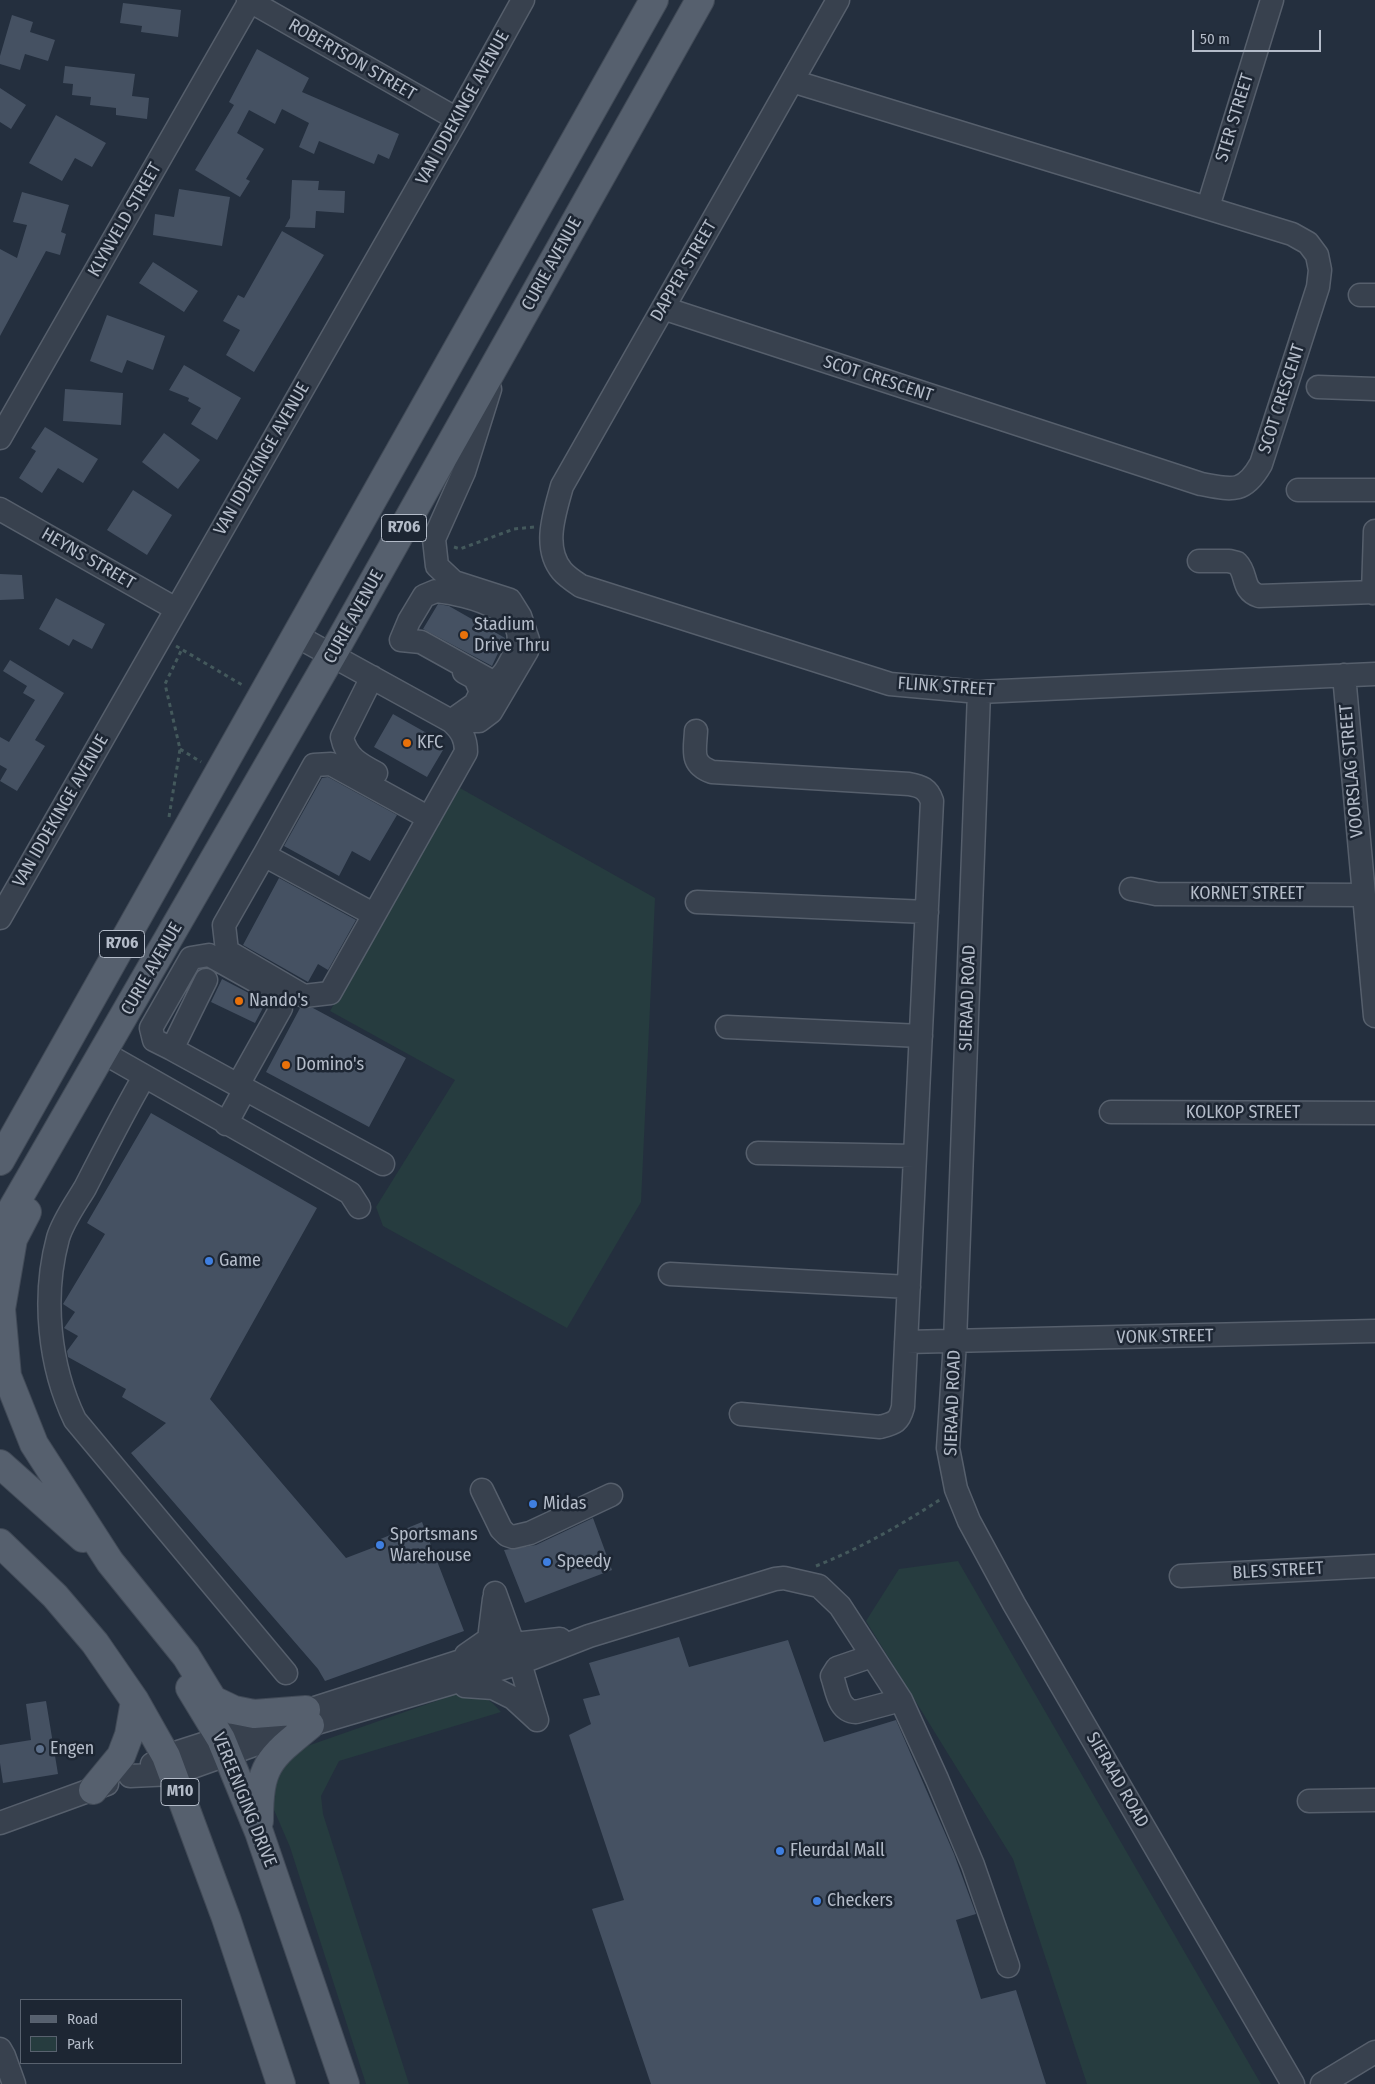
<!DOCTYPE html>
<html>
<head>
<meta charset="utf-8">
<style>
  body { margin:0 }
  #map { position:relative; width:1375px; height:2084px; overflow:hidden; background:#242f3e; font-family:"Fira Sans Condensed",sans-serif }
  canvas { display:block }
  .legend { position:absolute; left:20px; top:1999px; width:162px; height:65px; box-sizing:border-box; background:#1d2633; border:1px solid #59626f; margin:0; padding:6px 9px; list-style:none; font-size:15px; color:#b4bcc9 }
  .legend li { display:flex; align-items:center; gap:10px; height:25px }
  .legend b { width:25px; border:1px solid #59626f }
  .scale { position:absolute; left:1192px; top:30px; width:129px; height:22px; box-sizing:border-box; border:2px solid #b4bcc9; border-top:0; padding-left:6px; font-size:15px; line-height:18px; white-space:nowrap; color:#b4bcc9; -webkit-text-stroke:4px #1d2633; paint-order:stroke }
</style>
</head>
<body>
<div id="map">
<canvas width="1375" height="2084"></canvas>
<ul class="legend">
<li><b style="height:6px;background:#56606e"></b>Road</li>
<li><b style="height:14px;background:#263c3f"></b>Park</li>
</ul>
<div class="scale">50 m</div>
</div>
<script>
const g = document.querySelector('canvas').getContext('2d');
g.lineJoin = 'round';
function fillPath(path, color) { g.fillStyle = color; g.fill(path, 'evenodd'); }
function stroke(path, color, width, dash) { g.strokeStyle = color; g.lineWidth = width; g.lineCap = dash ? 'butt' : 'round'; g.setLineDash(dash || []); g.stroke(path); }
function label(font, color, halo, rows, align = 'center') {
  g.font = font + ' "Fira Sans Condensed",sans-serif'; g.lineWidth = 5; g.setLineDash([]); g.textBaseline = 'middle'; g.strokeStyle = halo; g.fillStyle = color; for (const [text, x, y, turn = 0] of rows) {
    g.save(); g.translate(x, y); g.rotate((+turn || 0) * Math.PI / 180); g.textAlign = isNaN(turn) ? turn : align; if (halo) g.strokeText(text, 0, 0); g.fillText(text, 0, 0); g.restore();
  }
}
const green = new Path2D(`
  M460 788 655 898 641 1202 567 1328 383 1226 376 1207 455 1080 330 1011Z
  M958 1561 1261 2084H1087L1013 1859 866 1621 899 1569Z
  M459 1693C480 1693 487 1696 501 1712L339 1761 321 1796 323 1814 409 2084H366L290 1847 268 1796 270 1781 293 1751Z`);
const building = new Path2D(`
  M123 3 181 10 178 37 141 32 142 26 120 23Z
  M12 15 33 22 30 32 55 40 48 61 25 54 20 70 0 64V56Z
  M257 49 309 78 302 92 399 134 389 159 378 154 374 164 319 141 314 154 299 147 309 123 282 109 275 124 249 110 237 133 264 149 246 179 250 181 240 197 195 170 234 105 229 102Z
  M65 66 135 74 132 96 149 98 147 119 116 115V108L90 105 91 97 72 95 73 84 63 83Z
  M0 88 26 105 11 129 0 122Z
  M56 115 106 143 92 167 75 158 62 181 29 163Z
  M292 180 319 181 318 190 345 191 344 213 316 211 315 228 285 227 290 218Z
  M179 189 230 197 222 246 153 235 155 214 174 217Z
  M22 192 69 205 61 232 66 234 60 255 46 251 0 336V249L17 258 27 225 13 222Z
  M282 231 324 255 254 372 226 355 240 330 223 321 238 295 244 298Z
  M153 262 198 291 184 312 139 283Z
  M107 315 165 336 153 370 127 360 122 373 90 361Z
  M184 365 241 398 217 440 191 424 201 408 188 401 189 398 169 390Z
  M65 389 123 393 121 425 63 421Z
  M45 427 98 459 83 483 58 468 42 493 19 478 36 451 31 448Z
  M164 433 200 460 178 489 142 462Z
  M133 490 172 515 147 555 107 530Z
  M0 574 22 575 24 599 0 600Z
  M56 598 105 624 92 649 73 639 69 646 39 629Z
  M438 604 449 606 505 638 492 666 423 629Z
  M10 660 64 693 35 740 45 746 17 791 0 781 7 769 0 765V737L9 742 35 700 23 693 27 686 3 671Z
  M393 714 439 740 436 746 443 750 427 777 374 747Z
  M328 777 397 815 370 861 352 851 339 876 284 846 322 778Z
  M279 878 356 920 328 970 318 964 308 982 243 945Z
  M222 979 266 1002 255 1023 211 1002Z
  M300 1008H313L406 1058 369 1127 266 1072Z
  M151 1113 317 1208 210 1399 346 1558 380 1545 378 1540 422 1522 464 1631 325 1681 318 1669 131 1453 166 1423 122 1397 126 1389 68 1357 67 1351 78 1336 64 1328 75 1312 63 1304 105 1234 87 1223Z
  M593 1518 612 1570 525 1603 504 1550 536 1545Z
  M679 1637 689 1667 788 1640 824 1742 896 1720 954 1854 976 1914 956 1920 981 1999 1016 1990 1046 2084H651L592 1909 624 1900 569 1735 591 1724 583 1699 600 1695 589 1663Z
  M46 1701 58 1774 3 1783 0 1763V1745L31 1740 26 1704Z`);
const path = new Path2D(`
  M454 547 460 549 514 529 534 527
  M176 646 244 686
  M180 749 201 762
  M169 817 180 749 165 684 182 649
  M816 1566C861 1548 901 1525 941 1499`);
const minor = new Path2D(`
  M248 0 457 119
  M838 0 562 486C555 512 542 547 562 571 567 577 575 582 581 586L890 684 979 692 1375 674
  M1208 207 1272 0
  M1360 295H1375
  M663 308 1201 484C1232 490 1244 494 1261 464L1318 287 1320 270 1317 255 1308 243 1292 234 792 81
  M1318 387 1375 389
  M0 438 250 1
  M1298 490H1375
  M0 509 176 609
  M1199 561H1229L1237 563C1248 574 1241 590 1259 596L1375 592
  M436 591C466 594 538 611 514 655 508 666 504 677 493 682L421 642 401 640 409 621 424 596Z
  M1373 593 1375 531
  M295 635 451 721C461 730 466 738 466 752L330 993 304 996 227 951 224 925 264 855 373 914
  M1344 675 1375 1016
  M372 677 342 737C346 757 359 764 376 773
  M979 692 955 1342 948 1448 956 1489 969 1521 1014 1604 1293 2084
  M451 721H479L491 712 527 651 528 640 520 616 510 600 454 582 437 566 434 539 464 472 490 389
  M451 721 475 704 481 692 475 678 464 672
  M696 731C695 751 690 764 712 772L909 784C921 786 928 789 932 801L903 1407C899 1422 895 1423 880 1427L741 1414
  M264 855 314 765 331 764 429 818
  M1131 889 1156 894 1364 895
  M697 902 927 912
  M0 918 457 119 523 0
  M206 980 172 1049 245 1089 226 1124
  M727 1027 921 1036
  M172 1049 154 1040 151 1028 191 958 209 955 279 994 281 1008 238 1085
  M104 1053 350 1193 359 1207
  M144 1077C123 1113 104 1151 85 1188 76 1203 63 1221 58 1238 42 1297 49 1366 75 1420L286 1673
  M245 1089 383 1164
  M1111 1112 1375 1113
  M758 1153 915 1156
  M670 1274 909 1287
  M906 1342 1375 1331
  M482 1490 501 1529 507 1535 513 1537 530 1533 611 1495
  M1181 1576 1375 1566
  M495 1593 520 1663 537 1720
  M466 1655 489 1639 494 1599
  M872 1656 837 1668 832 1676C837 1690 838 1711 856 1712L901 1700
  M465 1686 493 1688 513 1698 537 1720
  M152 1764 166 1756 514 1644 560 1639
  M130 1776 173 1774 310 1725 520 1663 589 1636 775 1579 784 1578 819 1586 840 1606 901 1700 937 1779 973 1865 1008 1966
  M1309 1801 1375 1800
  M0 1823 107 1784
  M0 2049 4 2056 14 2084
  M1322 2084 1375 2052`);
const major = new Path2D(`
  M0 1161 654 0
  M27 1212 13 1239 1 1309 7 1376 34 1444 110 1562 186 1656 213 1700 234 1710 254 1714 306 1710
  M0 1230 332 655 700 0
  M0 1464 83 1538
  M0 1543 55 1596 95 1643 135 1701 166 1756 226 1918 281 2084
  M190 1688 221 1739 259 1832 345 2084
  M93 1790 121 1756 129 1735 135 1701
  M259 1821C259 1766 268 1759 310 1725`);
const markers = [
  [464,635,5,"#e8710a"],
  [407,743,5,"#e8710a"],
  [239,1001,5,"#e8710a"],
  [286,1065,5,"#e8710a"],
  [209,1261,5,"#3f7fe0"],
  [533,1504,5,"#3f7fe0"],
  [380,1545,5,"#3f7fe0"],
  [547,1562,5,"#3f7fe0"],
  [40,1749,5,"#5c6f8a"],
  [780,1851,5,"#3f7fe0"],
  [817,1901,5,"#3f7fe0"]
];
const shields = [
  [404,528,45],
  [122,944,45],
  [180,1792,38]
];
const shieldNames = [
  ["R706",404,528],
  ["R706",122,944],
  ["M10",180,1792]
];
const streetNames = [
  ["ROBERTSON STREET",352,60,30],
  ["VAN IDDEKINGE AVENUE",463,108,-61],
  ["STER STREET",1235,118,-73],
  ["KLYNVELD STREET",125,220,-60],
  ["CURIE AVENUE",552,264,-61],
  ["DAPPER STREET",684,271,-60],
  ["SCOT CRESCENT",878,379,18],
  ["SCOT CRESCENT",1282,399,-72],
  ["VAN IDDEKINGE AVENUE",262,459,-60],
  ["HEYNS STREET",88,559,30],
  ["CURIE AVENUE",354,617,-61],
  ["FLINK STREET",946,687,4],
  ["VOORSLAG STREET",1352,771,-95],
  ["VAN IDDEKINGE AVENUE",61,811,-60],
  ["KORNET STREET",1247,894],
  ["CURIE AVENUE",152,969,-60],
  ["SIERAAD ROAD",968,998,-88],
  ["KOLKOP STREET",1243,1113],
  ["VONK STREET",1165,1337,-1],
  ["SIERAAD ROAD",953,1403,-88],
  ["BLES STREET",1278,1571,-3],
  ["SIERAAD ROAD",1117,1780,60],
  ["VEREENIGING DRIVE",244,1800,68]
];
const poiNames = [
  ["Stadium",474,625],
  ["Drive Thru",474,646],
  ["KFC",417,743],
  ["Nando's",249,1001],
  ["Domino's",296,1065],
  ["Game",219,1261],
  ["Midas",543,1504],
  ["Sportsmans",390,1535],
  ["Warehouse",390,1556],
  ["Speedy",557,1562],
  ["Engen",50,1749],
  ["Fleurdal Mall",790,1851],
  ["Checkers",827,1901]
];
fillPath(green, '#263c3f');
fillPath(building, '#455162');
stroke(minor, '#565f6c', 25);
stroke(major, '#414a57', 30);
stroke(path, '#44595c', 3, [4, 4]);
stroke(minor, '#38414e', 22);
stroke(major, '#56606e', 28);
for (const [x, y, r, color] of markers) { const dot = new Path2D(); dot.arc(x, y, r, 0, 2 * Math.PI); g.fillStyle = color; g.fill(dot); stroke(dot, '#1d2633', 2); }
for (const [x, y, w] of shields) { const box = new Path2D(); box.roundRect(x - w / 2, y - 13.5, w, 27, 4); g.fillStyle = '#1d2633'; g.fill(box); stroke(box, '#b4bcc9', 1); }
label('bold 16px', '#b4bcc9', null, shieldNames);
label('18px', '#b4bcc9', '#1d2633', streetNames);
label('18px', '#b4bcc9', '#1d2633', poiNames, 'left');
</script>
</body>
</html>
